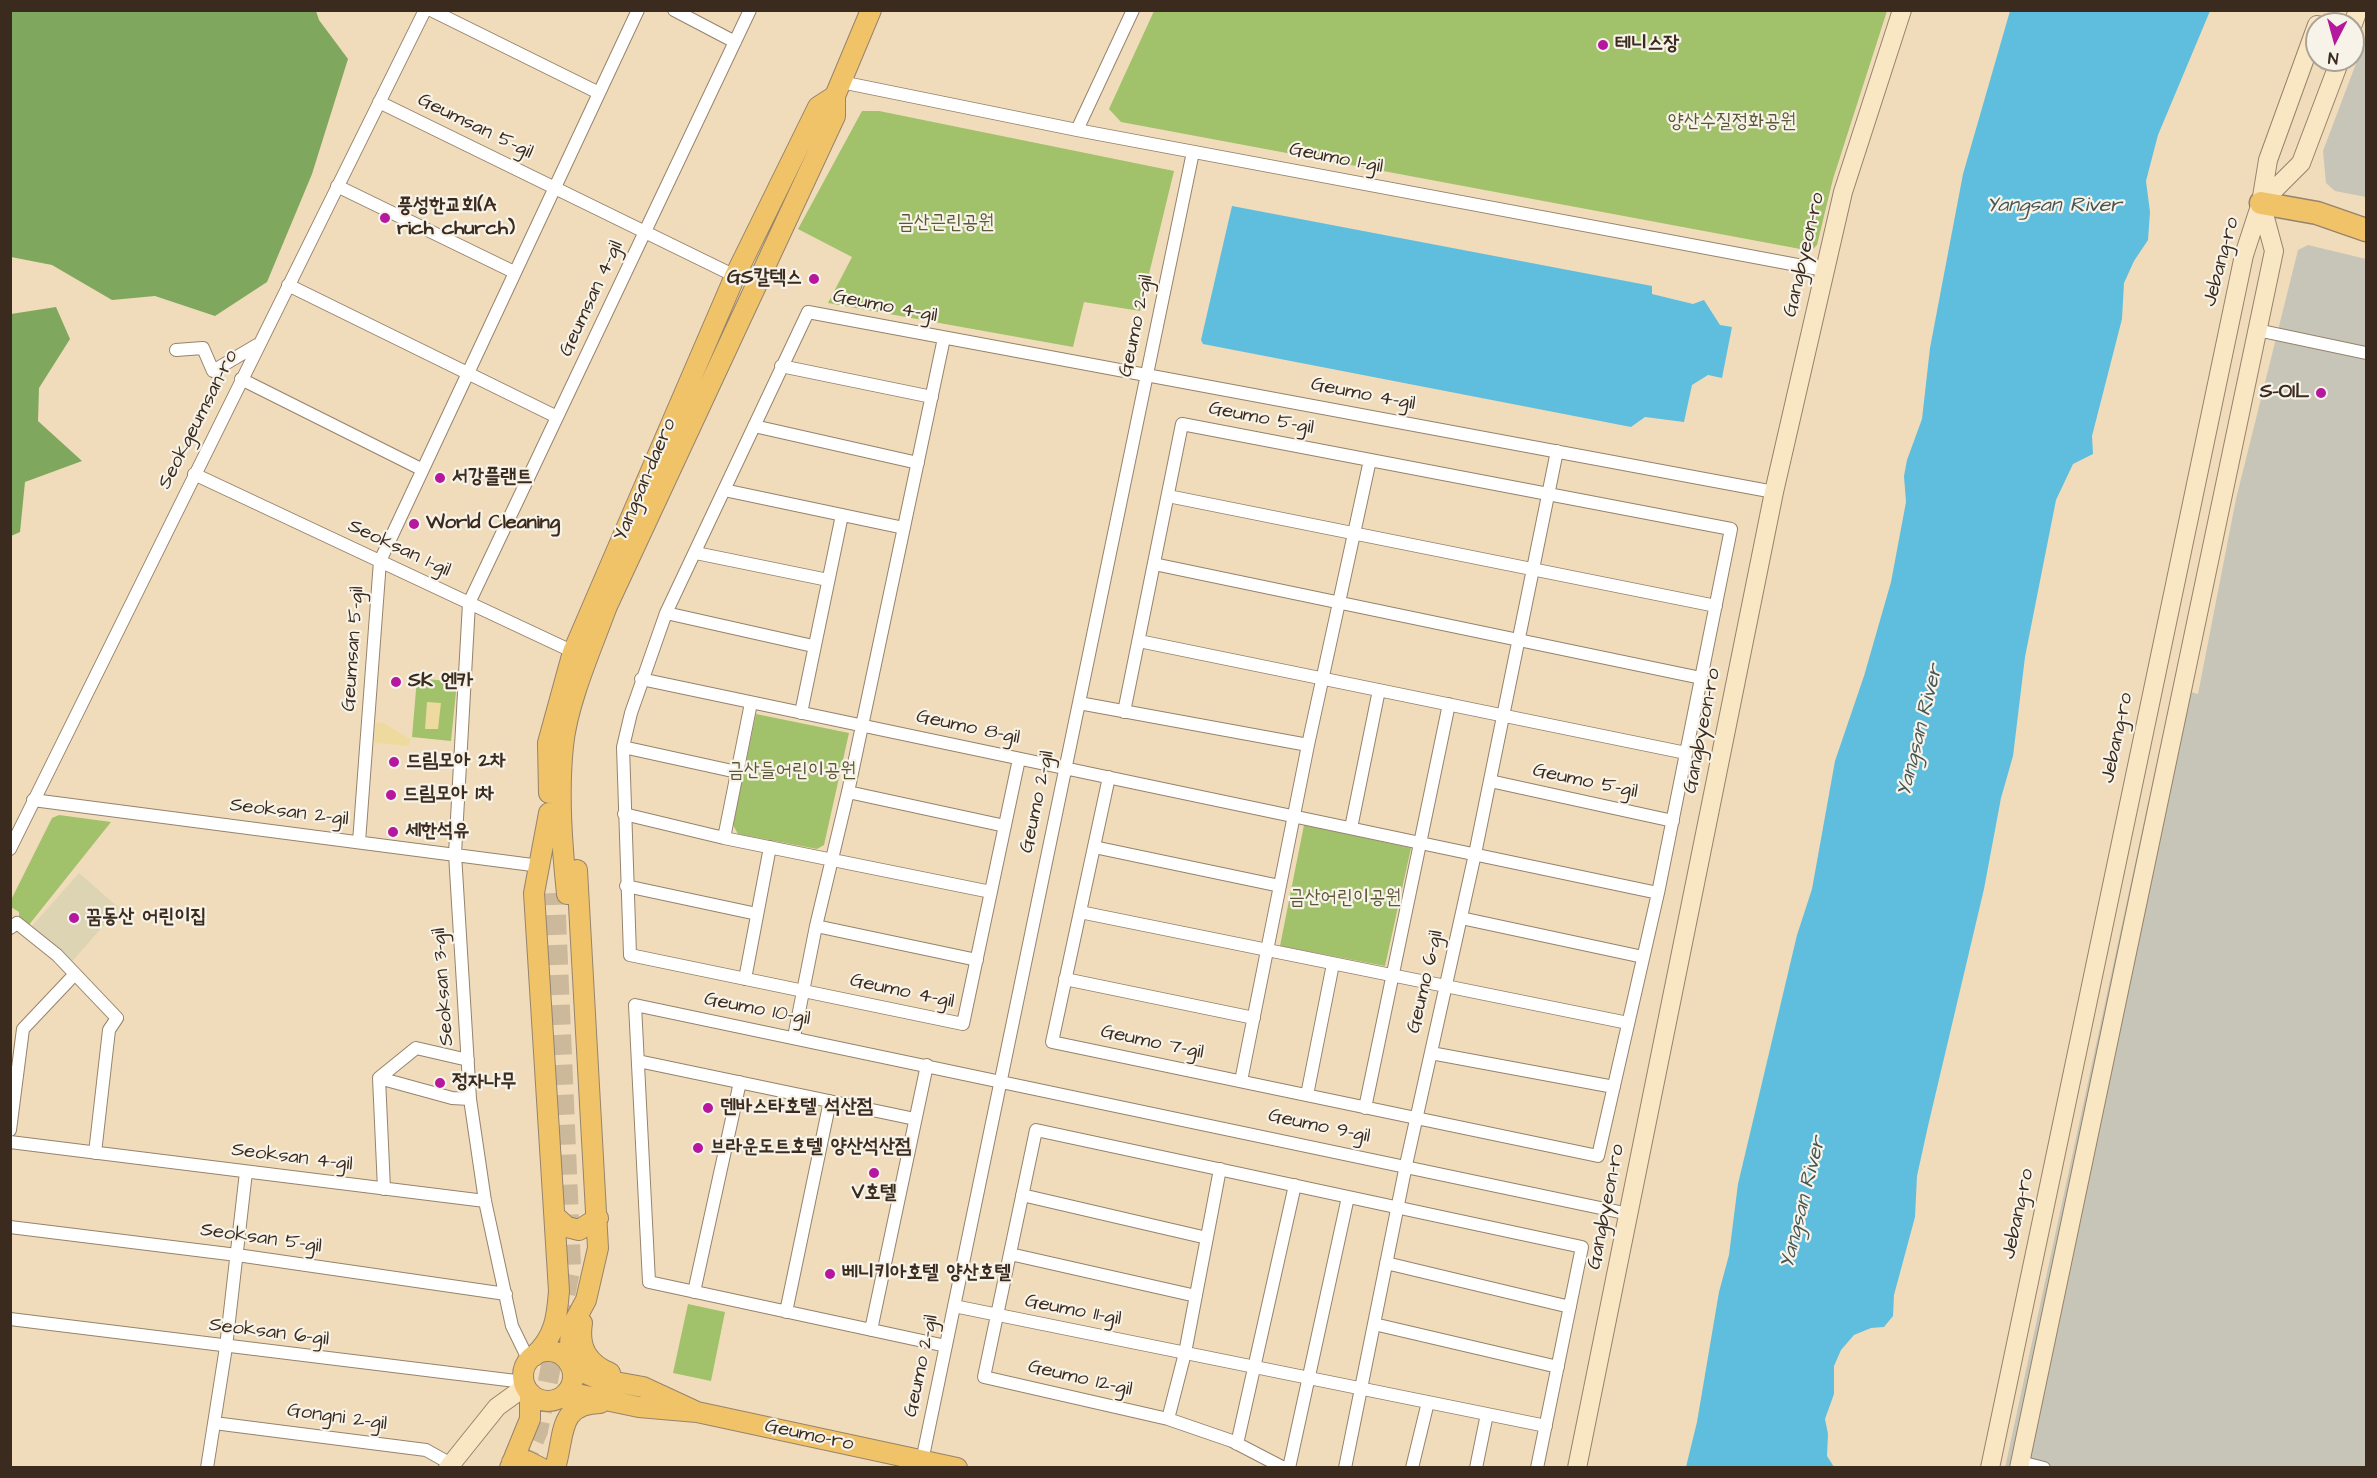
<!DOCTYPE html>
<html>
<head>
<meta charset="utf-8">
<style>
  body { margin:0 }
  #map { position:relative; width:2377px; height:1478px; overflow:hidden; background:#f0dcba; font-family:"Architects Daughter",sans-serif }
  canvas { display:block }
  .frame { position:absolute; inset:0; border:12px solid #3b2a1e; pointer-events:none }
  .north { position:absolute; left:2305px; top:12px; width:60px; height:60px; box-sizing:border-box; background:#f7f3e8; border:2px solid #aca397; border-radius:50%; rotate:186deg; font-size:16px; font-weight:700; line-height:24px; text-align:center; color:#3b2a1e }
  .north::after { content:''; display:block; margin:auto; width:21px; height:27px; background:#b5179e; clip-path:polygon(50% 0,100% 100%,50% 72%,0 100%) }
</style>
</head>
<body>
<div id="map">
<canvas width="2377" height="1478"></canvas>
<div class="frame"></div>
<div class="north">N</div>
</div>
<script>
const g = document.querySelector('canvas').getContext('2d');
g.lineJoin = 'round';
function fillPath(path, color) { g.fillStyle = color; g.fill(path, 'evenodd'); }
function stroke(path, color, width, dash) { g.strokeStyle = color; g.lineWidth = width; g.lineCap = dash ? 'butt' : 'round'; g.setLineDash(dash || []); g.stroke(path); }
function label(font, color, halo, rows, align = 'center') {
  g.font = font + ' "Architects Daughter","Poor Story",sans-serif'; g.lineWidth = 4.5; g.setLineDash([]); g.textBaseline = 'middle'; g.strokeStyle = halo; g.fillStyle = color; for (const [text, x, y, turn = 0] of rows) {
    g.save(); g.translate(x, y); g.rotate((+turn || 0) * Math.PI / 180); g.textAlign = isNaN(turn) ? turn : align; if (halo) g.strokeText(text, 0, 0); g.fillText(text, 0, 0); g.restore();
  }
}
const built = new Path2D(`
  M79 873 119 908 69 965 30 928Z`);
const industrial = new Path2D(`
  M2366 37V197L2335 191 2326 183 2323 151Z
  M2308 245 2366 259V1467L2005 1468 2173 687 2198 694 2236 499 2298 250Z`);
const green = new Path2D(`
  M1154 11V10L1887 11 1833 179 1817 245 1811 251 1121 122 1109 109Z
  M862 111H879L1174 171 1140 311 1084 302 1073 347 828 303 852 257 798 229Z
  M417 678 457 682 451 741 412 737Z
  M756 714 849 733 824 845 817 849 738 834 733 825Z
  M59 815 111 822 28 926 19 920V912L11 907 10 902 52 818Z
  M1304 825 1411 848 1385 966 1280 946Z
  M688 1304 725 1312 711 1381 673 1373Z`);
const forest = new Path2D(`
  M10 11H316L319 20 348 59 312 174 267 282 215 316 155 296 112 300 52 265 11 257Z
  M56 307 70 339 39 388 38 421 82 461 25 482 20 532 11 536V314Z`);
const sand = new Path2D(`
  M427 702 441 703 438 729H425Z
  M376 722 383 723 410 739 409 746 374 743Z`);
const water = new Path2D(`
  M2010 11H2210L2158 135 2146 181 2150 212 2148 240 2134 261 2124 283 2122 319 2092 436 2093 454 2073 464 2056 500 2025 657 2013 756 2001 798 1984 889 1928 1126 1917 1176 1915 1217 1894 1295 1893 1316 1884 1327 1871 1328 1854 1335 1841 1350 1834 1366V1394L1825 1419 1828 1434 1827 1456 1834 1467H1686L1697 1422 1719 1292 1729 1255 1738 1184 1797 935 1812 889 1835 761 1864 676 1891 582 1906 502 1904 476 1907 460 1922 419 1930 348 1963 174Z
  M1232 206 1652 286V294L1693 304 1704 300 1720 325 1732 327 1722 378 1708 375 1692 385 1684 422 1645 417 1631 427 1203 344 1201 340Z`);
const primaryTunnel = new Path2D(`
  M522 1468 538 1431 571 1266 555 893`);
const street = new Path2D(`
  M431 10 599 93
  M674 10 735 42
  M841 82 1077 130 1824 270
  M379 102 735 276
  M1077 130 1133 10
  M337 186 514 272
  M288 285 557 417
  M2257 330 2366 353
  M176 350 203 348 213 371 257 345
  M781 366 932 397
  M241 379 421 469
  M754 426 918 463
  M194 474 578 654
  M724 490 904 528
  M1168 496 1716 606
  M696 553 828 580
  M1154 564 1701 678
  M666 613 813 646
  M1139 641 1686 753
  M641 679 1658 893
  M1079 703 1308 745
  M801 713 842 515
  M623 747 737 772
  M1019 759 963 1024 630 955 623 747 631 713 666 613 808 312 1774 492
  M1109 777 1052 1042 1598 1156 1658 893 1731 529 1182 424 1124 712
  M1490 781 1673 821
  M848 792 1005 826
  M33 800 540 866
  M624 814 724 838 991 892
  M1351 828 1379 690
  M724 838 751 703
  M359 842 380 561 638 10
  M1094 847 1280 886
  M10 849 425 10
  M626 886 757 914
  M1080 912 1628 1023
  M1461 918 1643 957
  M816 926 977 960
  M10 928 17 923 57 955 117 1018 109 1030 95 1153
  M745 979 770 847
  M1065 979 1254 1018
  M794 1037 816 926 848 792 944 338
  M1431 1053 1614 1087
  M638 1061 915 1119
  M379 1078 384 1189
  M379 1078 416 1048 468 1060
  M379 1078 452 1098 470 1099
  M1241 1081 1308 745 1370 460
  M1307 1095 1333 964
  M1365 1108 1449 704
  M10 1130 23 1029 74 975
  M10 1142 485 1201
  M1022 1195 1207 1238
  M10 1227 237 1255 506 1294
  M1010 1254 1196 1296
  M1386 1263 1570 1307
  M694 1292 740 1082
  M954 1306 1546 1426
  M786 1312 830 1101
  M10 1319 524 1382
  M1374 1324 1558 1367
  M871 1330 927 1065
  M946 1346 649 1282 635 1005 1629 1214
  M529 1361 512 1326 485 1201 470 1099 455 854 469 603 750 10
  M1168 1419 1185 1353 1220 1169
  M214 1423 426 1450 451 1464
  M1237 1444 1295 1185
  M2020 1462 2044 1468
  M921 1466 1193 152
  M207 1468 226 1347 246 1172
  M1284 1468 1232 1441 1168 1419 984 1377 1036 1130 1582 1247 1537 1468
  M1289 1468 1348 1197
  M1345 1468 1406 1165 1475 854 1557 451
  M1412 1468 1428 1402
  M1476 1468 1487 1414`);
const secondary = new Path2D(`
  M2353 24 2358 10
  M2261 203 2301 163 2340 60
  M448 1468 497 1407 526 1386
  M1577 1468 1774 492 1843 192 1902 10
  M1990 1468 2244 255 2261 203 2268 160 2317 25
  M2019 1468 2274 251 2261 203`);
const primary = new Path2D(`
  M549 793 548 743 573 652 735 276 818 107 835 96
  M567 894C562 846 558 795 563 746 567 703 592 647 607 606L835 116V96L871 10
  M555 1216 567 1227 579 1230 598 1218
  M582 1323C578 1348 588 1364 610 1373
  M523 1376a25 25 0 1 1 50 0a25 25 0 1 1-50 0Z
  M534 1356C555 1337 557 1317 559 1291L534 893 549 813
  M569 1363 571 1328 586 1300 598 1248 577 870
  M567 1392 639 1407 697 1412 643 1387 599 1379 571 1367
  M697 1412 957 1468
  M512 1462 527 1461 541 1468
  M510 1468 530 1419V1393
  M555 1468C565 1436 557 1404 600 1403`);
const highway = new Path2D(`
  M2261 203 2317 213 2366 230`);
const markers = [
  [1603,45,6,"#b5179e"],
  [385,218,6,"#b5179e"],
  [814,279,6,"#b5179e"],
  [2321,393,6,"#b5179e"],
  [440,478,6,"#b5179e"],
  [414,524,6,"#b5179e"],
  [396,682,6,"#b5179e"],
  [394,762,6,"#b5179e"],
  [391,795,6,"#b5179e"],
  [393,832,6,"#b5179e"],
  [74,918,6,"#b5179e"],
  [440,1083,6,"#b5179e"],
  [708,1108,6,"#b5179e"],
  [698,1148,6,"#b5179e"],
  [874,1173,6,"#b5179e"],
  [830,1274,6,"#b5179e"]
];
const poiNames = [
  ["테니스장",1615,45],
  ["풍성한교회(A",397,207],
  ["rich church)",397,230],
  ["GS칼텍스",802,279,"right"],
  ["S-OIL",2309,393,"right"],
  ["서강플랜트",452,478],
  ["World Cleaning",426,524],
  ["SK 엔카",408,682],
  ["드림모아 2차",406,762],
  ["드림모아 1차",403,795],
  ["세한석유",405,832],
  ["꿈동산 어린이집",86,918],
  ["정자나무",452,1083],
  ["덴바스타호텔 석산점",720,1108],
  ["브라운도트호텔 양산석산점",710,1148],
  ["V호텔",874,1194,"center"],
  ["베니키아호텔 양산호텔",842,1274]
];
const parkNames = [
  ["양산수질정화공원",1732,123],
  ["금산근린공원",946,224],
  ["금산들어린이공원",792,772],
  ["금산어린이공원",1345,899]
];
const streetNames = [
  ["Geumsan 5-gil",475,127,26],
  ["Geumo 1-gil",1336,159,11],
  ["Gangbyeon-ro",1805,255,-77],
  ["Jebang-ro",2222,262,-75],
  ["Geumsan 4-gil",592,299,-65],
  ["Geumo 4-gil",885,307,11],
  ["Geumo 2-gil",1137,326,-78],
  ["Geumo 4-gil",1363,395,11],
  ["Geumo 5-gil",1261,419,11],
  ["Seokgeumsan-ro",199,420,-63],
  ["Yangsan-daero",646,480,-67],
  ["Seoksan 1-gil",399,549,25],
  ["Geumsan 5-gil",354,649,-86],
  ["Geumo 8-gil",968,728,12],
  ["Gangbyeon-ro",1703,731,-79],
  ["Jebang-ro",2118,738,-78],
  ["Geumo 5-gil",1585,782,12],
  ["Geumo 2-gil",1038,802,-78],
  ["Seoksan 2-gil",289,813,7],
  ["Geumo 6-gil",1426,982,-77],
  ["Seoksan 3-gil",444,987,-94],
  ["Geumo 4-gil",902,992,12],
  ["Geumo 10-gil",757,1010,11],
  ["Geumo 7-gil",1152,1043,12],
  ["Geumo 9-gil",1319,1127,12],
  ["Seoksan 4-gil",292,1158,7],
  ["Gangbyeon-ro",1607,1207,-79],
  ["Jebang-ro",2019,1214,-78],
  ["Seoksan 5-gil",261,1239,8],
  ["Geumo 11-gil",1073,1311,11],
  ["Seoksan 6-gil",269,1333,7],
  ["Geumo 2-gil",922,1366,-78],
  ["Geumo 12-gil",1080,1379,13],
  ["Gongni 2-gil",337,1418,8],
  ["Geumo-ro",809,1436,12]
];
const waterNames = [
  ["Yangsan River",2054,207],
  ["Yangsan River",1921,731,-76],
  ["Yangsan River",1804,1203,-76]
];
fillPath(built, '#ddd4b4');
fillPath(industrial, '#c6c5b8');
fillPath(green, '#a1c16a');
fillPath(forest, '#80a75e');
fillPath(sand, '#eeda9e');
fillPath(water, '#5fbedd');
stroke(primaryTunnel, '#ccb89b', 20, [20, 10]);
stroke(street, '#96836c', 14);
stroke(secondary, '#96836c', 20);
stroke(primary, '#96836c', 22);
stroke(highway, '#96836c', 25);
stroke(street, '#fff', 12);
stroke(secondary, '#f9e7c3', 18);
stroke(primary, '#f0c369', 20);
stroke(highway, '#f0c369', 22);
for (const [x, y, r, color] of markers) { const dot = new Path2D(); dot.arc(x, y, r, 0, 2 * Math.PI); g.fillStyle = color; g.fill(dot); stroke(dot, '#f7f3e8', 2); }
label('bold 20px', '#3b2a1e', '#f7f3e8', poiNames, 'left');
label('20px', '#5a5735', '#f7f3e8', parkNames);
label('20px', '#3b2a1e', '#f7f3e8', streetNames);
label('italic 21px', '#465657', '#f7f3e8', waterNames);
</script>
</body>
</html>
